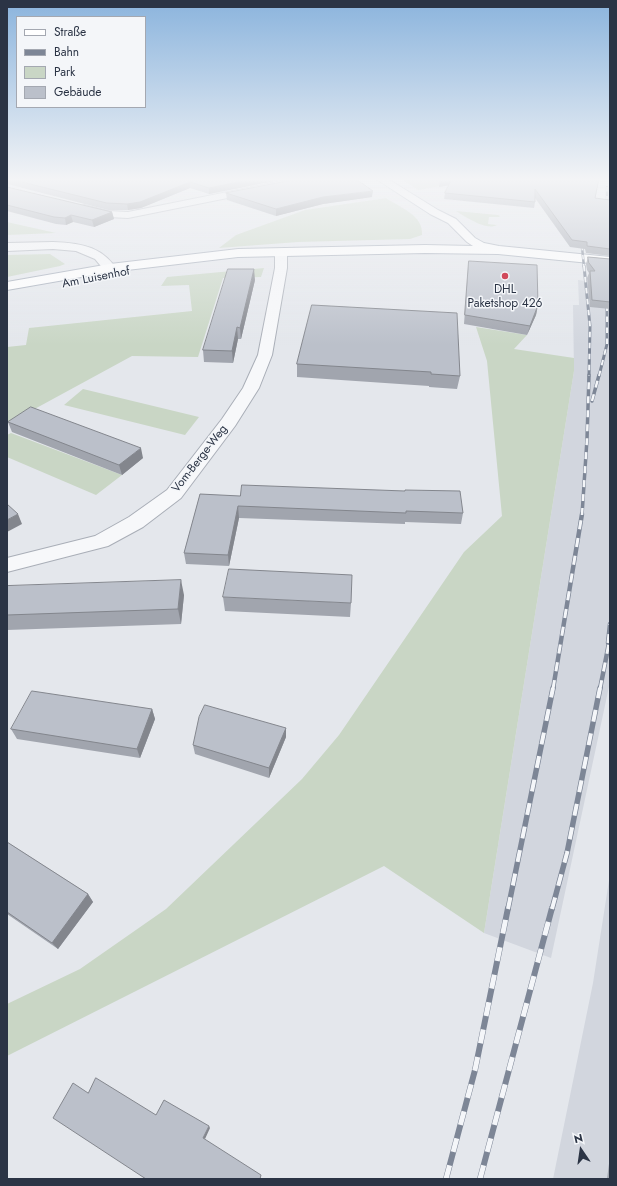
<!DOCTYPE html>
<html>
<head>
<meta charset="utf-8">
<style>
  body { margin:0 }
  #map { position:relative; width:617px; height:1186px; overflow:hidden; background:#e4e7ec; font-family:Jost,sans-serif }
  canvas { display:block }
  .frame { position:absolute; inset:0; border:8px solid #2b3445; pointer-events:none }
  .legend { position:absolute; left:16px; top:16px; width:130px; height:92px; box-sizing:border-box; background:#f4f6f9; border:1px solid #a4a8b1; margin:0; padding:5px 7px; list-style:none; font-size:12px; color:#2b3445 }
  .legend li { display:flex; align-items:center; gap:8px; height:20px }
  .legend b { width:20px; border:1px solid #a4a8b1 }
  .north { position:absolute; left:561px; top:1130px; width:40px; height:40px; -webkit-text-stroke:3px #f4f6f9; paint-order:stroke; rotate:347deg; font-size:11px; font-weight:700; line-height:16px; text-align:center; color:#2b3445 }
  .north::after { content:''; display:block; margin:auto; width:14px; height:18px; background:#2b3445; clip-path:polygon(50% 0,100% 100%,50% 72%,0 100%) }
</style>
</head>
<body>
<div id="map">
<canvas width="617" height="1186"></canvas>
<div class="frame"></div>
<ul class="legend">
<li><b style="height:5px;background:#fff"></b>Straße</li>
<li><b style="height:5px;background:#7d8696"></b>Bahn</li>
<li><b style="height:11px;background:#c9d6c5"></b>Park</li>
<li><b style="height:11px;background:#bbc0ca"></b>Gebäude</li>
</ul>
<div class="north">N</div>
</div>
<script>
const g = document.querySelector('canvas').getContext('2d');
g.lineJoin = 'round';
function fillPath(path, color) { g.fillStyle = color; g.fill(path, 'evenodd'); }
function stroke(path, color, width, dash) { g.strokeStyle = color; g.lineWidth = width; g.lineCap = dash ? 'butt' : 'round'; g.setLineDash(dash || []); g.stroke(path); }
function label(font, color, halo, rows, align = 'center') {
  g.font = font + ' Jost,sans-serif'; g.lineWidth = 3; g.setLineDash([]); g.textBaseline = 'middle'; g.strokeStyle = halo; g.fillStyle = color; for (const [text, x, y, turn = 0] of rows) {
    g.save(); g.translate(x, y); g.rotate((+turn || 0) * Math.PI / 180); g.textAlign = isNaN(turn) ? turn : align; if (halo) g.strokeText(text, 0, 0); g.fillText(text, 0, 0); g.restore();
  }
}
const built = new Path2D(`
  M578 280 610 284V682L551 958 484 933 574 371 573 305H579Z
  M610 874V1179H553L593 983Z`);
const green = new Path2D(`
  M401 179H484L418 190Z
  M386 198C399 207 424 215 422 235L410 239 298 242 219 248 236 235 305 210Z
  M456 211 498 215 500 216 499 217H489L488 224 497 225C487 231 465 217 456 211Z
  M7 222 56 233 7 235Z
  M50 254 65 264 60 266 7 277V255Z
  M264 268 261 277 223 278 198 357 132 356 7 424V347L26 345 29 328 192 311 189 285 161 286 167 277Z
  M476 327 527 335 514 349 574 358V371L484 933 384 866 7 1056V1004L80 969 166 909 302 779 339 735 464 552 502 516 487 361Z
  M83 389 199 417 185 435 64 405Z
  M11 433 122 475 96 495 7 457V435Z`);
const minor = new Path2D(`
  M292 179H312L307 182 128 218 108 217 80 210 79 208 84 205 108 211 128 212Z
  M53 242C83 243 104 247 120 274L118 277H110L95 259 76 251 53 249 7 251V243Z
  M281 249 285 250 287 253V268L272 355 259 388 235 426 181 498 143 527 108 546 7 572V558L95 536 129 517 167 490 222 419 243 388 258 355 275 268V253L277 250Z`);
const major = new Path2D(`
  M376 179H388L438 210 456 219 475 238 484 243 499 246 610 257V265L498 254 425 253 238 257 110 272 7 290V282L110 264 238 249 425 245 473 246 467 242 448 223 430 214Z`);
const railFar5 = new Path2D(`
  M607 187V211
  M581 237 584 267`);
const railFar4 = new Path2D(`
  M584 266 590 326 589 376
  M599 376 607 344V299`);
const railFar3 = new Path2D(`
  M592 401 599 375
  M582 515 587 439 589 375`);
const railFar2 = new Path2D(`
  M608 643 610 624
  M553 689 582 514
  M600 689 610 638`);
const railFar1 = new Path2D(`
  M508 909 553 688
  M552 909 567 853 600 688`);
const rail = new Path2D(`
  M446 1179 475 1070 508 908
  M480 1179 552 908`);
const wall = new Path2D(`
  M7 179H284L209 194 190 188 141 208 128 210H108L7 184Z
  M441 179H599L595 198 610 200V256L586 253 585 249 570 247 535 198V202L534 208 444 199 445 193 449 185 439 187Z
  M7 187 112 212 114 219 94 227 73 222 66 225 56 224 7 211Z
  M226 193 372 197 323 204 276 216 227 200Z
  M588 257 610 259V309L590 307 587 278 589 273 587 270 586 264Z
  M469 261 538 305 536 315 527 335 464 324 468 269Z
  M255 280 241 339H238L233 363 204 362 203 350Z
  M312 305 460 376 457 389 429 387V386L297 377V364Z
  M8 422 143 458 122 475 12 432Z
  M200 494 463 513 461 524 405 522V524L239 518 229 566 186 564 184 553Z
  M7 586 184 595 181 624 7 630Z
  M223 597 351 603 350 617 225 611Z
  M152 709 155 719 140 758 17 739 11 729Z
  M286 728V737L269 778 195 754 193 745Z
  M7 842 88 894 93 902 58 949 7 914Z
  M610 1156V1179H607Z`);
const shadedWall = new Path2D(`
  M253 179H284L209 194V188Z
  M448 179H453L452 185 439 187 440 180Z
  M190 182V188L141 208 128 210 127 204Z
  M373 191 372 197 323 204 276 216V209L323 197Z
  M112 212 114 219 94 227 92 220Z
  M71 215 73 222 66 225 65 218Z
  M254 269 255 280 241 339 240 328Z
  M538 305 536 315 527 335 530 326Z
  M237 327 238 339 233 363 232 351Z
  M141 448 143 458 122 475 119 465Z
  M238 506 239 518 229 566 228 555Z
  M18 514 22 524 7 532V520Z
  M181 580 184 595 181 624 178 609Z
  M152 709 155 719 140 758 137 749Z
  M286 728V737L269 778V768Z
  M88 894 93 902 58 949 52 943Z
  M209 1126 210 1128 205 1139 203 1138Z`);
const building = new Path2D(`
  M10 179H253L209 188 190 182 140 202 127 204 107 203Z
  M298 179H356L373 191 323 197 276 209 226 193Z
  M452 179H599L595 198 610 200V249L587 246V242L572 240 535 189V202L445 193Z
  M7 187 112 212 92 220 71 215 65 218 54 217 7 205Z
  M588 257 610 259V302L592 300 590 271H595L589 263Z
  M469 261 537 265 538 305 530 326 465 315Z
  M228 269H254L240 328 237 327 232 351 203 350Z
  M312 305 457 313 460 376 431 374V372L297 364Z
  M31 407 141 448 119 465 8 422Z
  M242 485 405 491V490L460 491 463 513 406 511V513L238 506 228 555 184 553 200 494 240 496Z
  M7 504 18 514 7 520Z
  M229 569 352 575 351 603 223 597Z
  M181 580 178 609 7 615V586Z
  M32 691 152 709 137 749 11 729Z
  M205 705 286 728 269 768 193 745 199 717Z
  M7 842 88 894 52 943 7 912Z
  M96 1078 156 1115 164 1100 209 1126 203 1138 261 1175 260 1179H146L53 1118 73 1083 88 1093Z`);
const markers = [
  [505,276,4,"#d1495b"]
];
const farStreetnames = [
  ["Am Luisenhof",96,278,-11],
  ["Vom-Berge-Weg",200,459,-52]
];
const farPoinames = [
  ["DHL",505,290],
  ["Paketshop 426",505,304]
];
fillPath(built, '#d2d6de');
fillPath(green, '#c9d6c5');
stroke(minor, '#a9aeb7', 2);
stroke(major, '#a3abb8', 2);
fillPath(minor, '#f7f8fa');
fillPath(major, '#fff');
stroke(railFar5, '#7d8696', 2.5);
stroke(railFar4, '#7d8696', 3);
stroke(railFar3, '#7d8696', 3.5);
stroke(railFar2, '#7d8696', 4.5);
stroke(railFar1, '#7d8696', 5.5);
stroke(rail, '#7d8696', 6);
stroke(railFar5, '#f4f6f9', 1.5, [4.5]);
stroke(railFar4, '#f4f6f9', 2, [5.5]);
stroke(railFar3, '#f4f6f9', 2.5, [7]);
stroke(railFar2, '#f4f6f9', 3, [9]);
stroke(railFar1, '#f4f6f9', 4, [12]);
stroke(rail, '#f4f6f9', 5, [14]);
fillPath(wall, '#a1a5ae');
fillPath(shadedWall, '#83868d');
fillPath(building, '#bbc0ca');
stroke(building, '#83868d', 1);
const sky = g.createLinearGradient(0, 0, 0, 345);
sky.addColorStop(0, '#8bb4dd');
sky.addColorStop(0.52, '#f3f4f6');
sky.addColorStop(1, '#f3f4f600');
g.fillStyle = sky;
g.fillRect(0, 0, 617, 345);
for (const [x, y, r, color] of markers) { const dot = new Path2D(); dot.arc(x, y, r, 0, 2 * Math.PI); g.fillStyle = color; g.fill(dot); stroke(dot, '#f4f6f9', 1.5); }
label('12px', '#2b3445', '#f4f6f9', farStreetnames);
label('12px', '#2b3445', '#f4f6f9', farPoinames);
</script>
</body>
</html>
